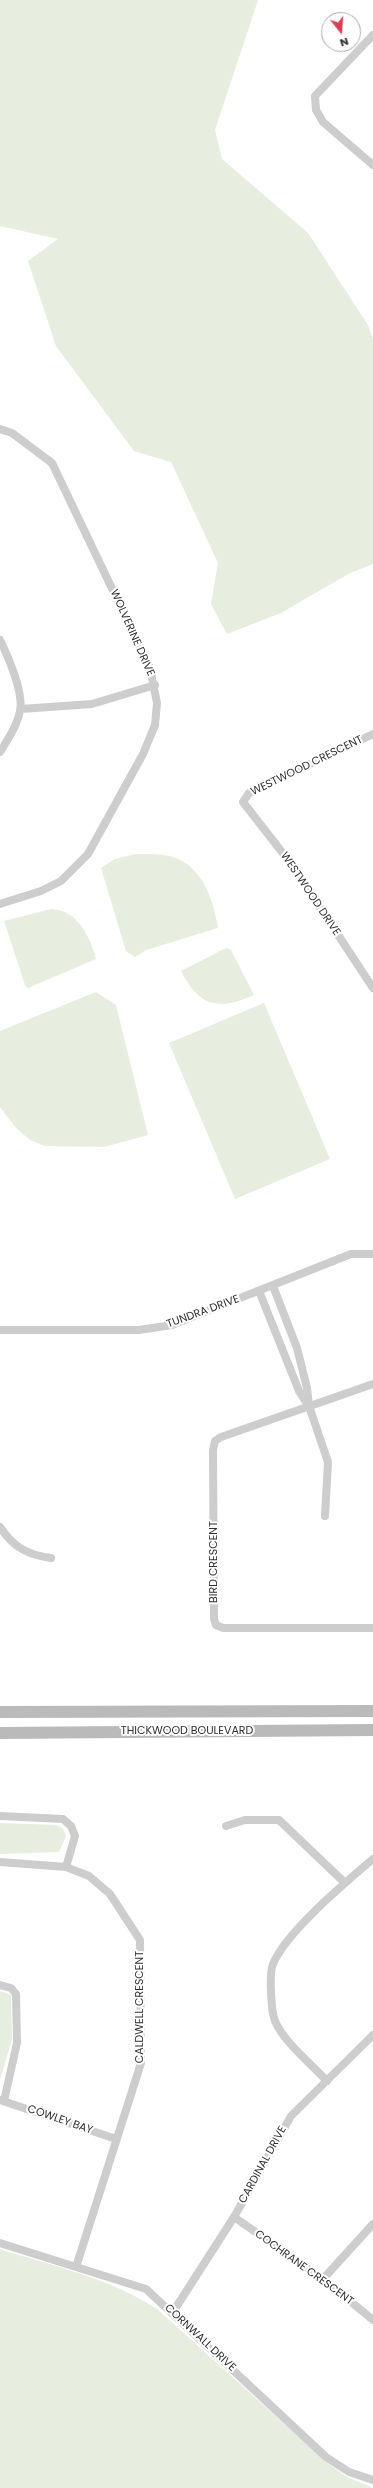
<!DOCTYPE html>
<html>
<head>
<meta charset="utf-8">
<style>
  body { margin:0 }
  #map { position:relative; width:373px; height:2488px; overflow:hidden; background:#fff; font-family:Poppins,sans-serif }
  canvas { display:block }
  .north { position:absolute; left:321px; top:12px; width:40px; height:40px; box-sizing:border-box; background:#fff; border:1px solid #acacac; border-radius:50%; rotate:163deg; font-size:11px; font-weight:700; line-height:16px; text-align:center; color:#303030 }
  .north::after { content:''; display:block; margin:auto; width:14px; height:18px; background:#de3c55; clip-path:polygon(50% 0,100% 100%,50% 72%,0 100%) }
</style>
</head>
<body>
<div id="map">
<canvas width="373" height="2488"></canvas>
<div class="north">N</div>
</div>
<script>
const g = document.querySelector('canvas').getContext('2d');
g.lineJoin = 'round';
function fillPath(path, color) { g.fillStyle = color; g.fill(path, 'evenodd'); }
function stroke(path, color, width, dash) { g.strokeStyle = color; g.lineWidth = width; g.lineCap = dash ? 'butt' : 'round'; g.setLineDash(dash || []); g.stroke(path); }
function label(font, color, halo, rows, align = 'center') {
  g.font = font + ' Poppins,sans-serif'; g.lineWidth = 4; g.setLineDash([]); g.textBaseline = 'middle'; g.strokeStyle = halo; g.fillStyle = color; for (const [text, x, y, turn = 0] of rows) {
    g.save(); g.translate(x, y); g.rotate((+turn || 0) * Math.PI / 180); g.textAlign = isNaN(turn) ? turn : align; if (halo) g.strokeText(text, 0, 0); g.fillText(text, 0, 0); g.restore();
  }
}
const green = new Path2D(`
  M0 0H258L215 130 222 159 308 233 368 325 373 339V564L350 573 281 613 227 634 211 604 218 563 171 462 134 451 56 346 28 261 58 239 0 226Z
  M136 854C150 854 165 853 178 859 204 870 214 903 218 928L146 950 135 957 126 951 101 868 115 859Z
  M51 909C78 910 90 937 96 959L28 988 25 985 4 921Z
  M226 948 231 950 254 995C218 1011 200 1007 181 971Z
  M96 992 116 1005 148 1135 104 1147 45 1146 30 1140 16 1128 0 1107V1031Z
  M264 1003 330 1159 235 1199 169 1043Z
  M0 1823 57 1825 63 1829 66 1836 59 1852 0 1854Z
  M0 1991 11 1995 12 2039 0 2080Z
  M0 2249C53 2266 110 2278 157 2309L329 2464 347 2477 373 2488H0Z`);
const minor = new Path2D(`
  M373 35 315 96 316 110 323 122 373 165
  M0 429 12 433 52 463 150 668 157 703 155 725 143 754 88 854 61 881 41 891 0 904
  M0 640C8 656 24 693 20 711 17 726 8 739 0 752
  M21 709 92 704 155 685
  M373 734 249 793 243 802 292 865 373 988
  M273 1286 297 1348 307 1388 309 1406 328 1462 325 1516
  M259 1291 299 1391 308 1405
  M0 1330H139L172 1325 351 1254H373
  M373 1384 221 1437 215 1441 213 1450 214 1619 216 1625 223 1628H373
  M0 1527C13 1547 28 1555 51 1558
  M0 1816 63 1819 71 1826 75 1836 66 1867
  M226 1826 245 1820H279L345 1883
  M0 1862 66 1867 89 1876 110 1894 140 1940 141 2063 76 2267
  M0 1985 11 1988 16 1994 17 2043 4 2101
  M327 2081C312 2065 283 2041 275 2021 271 2011 269 1973 273 1964 286 1932 346 1882 373 1859
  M0 2100 116 2139
  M234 2217 323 2279 373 2320
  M0 2243 146 2289 326 2457 349 2472 373 2480
  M323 2279 373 2224
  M173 2312 234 2217 291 2116 373 2035`);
const secondary = new Path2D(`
  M0 1712 373 1711
  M0 1733 373 1730`);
const streetNames = [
  ["WOLVERINE DRIVE",132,633,66],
  ["WESTWOOD CRESCENT",307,766,-26],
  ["WESTWOOD DRIVE",310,894,56],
  ["TUNDRA DRIVE",203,1312,-20],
  ["BIRD CRESCENT",214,1562,-90],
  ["THICKWOOD BOULEVARD",187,1731],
  ["CALDWELL CRESCENT",140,2007,-90],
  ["COWLEY BAY",60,2120,19],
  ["CARDINAL DRIVE",263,2165,-61],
  ["COCHRANE CRESCENT",304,2268,36],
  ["CORNWALL DRIVE",200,2338,43]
];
fillPath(green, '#e7eddf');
stroke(minor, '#cdcdcd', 8);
stroke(secondary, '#bababa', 12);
label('11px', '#303030', '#fff', streetNames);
</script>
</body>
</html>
